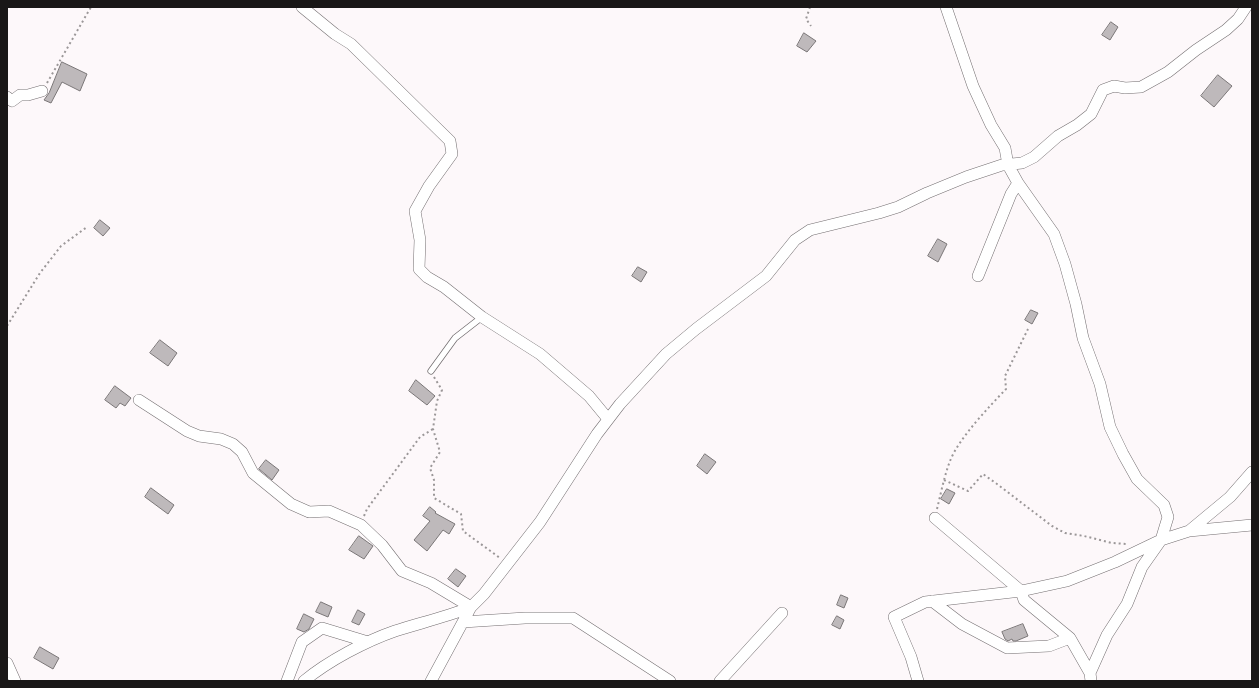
<!DOCTYPE html>
<html>
<head>
<meta charset="utf-8">
<style>
  body { margin:0 }
  #map { position:relative; width:1259px; height:688px; overflow:hidden; background:#fdf8fa; font-family:"Noto Sans",sans-serif }
  canvas { display:block }
  .frame { position:absolute; inset:0; border:8px solid #191717; pointer-events:none }
</style>
</head>
<body>
<div id="map">
<canvas width="1259" height="688"></canvas>
<div class="frame"></div>
</div>
<script>
const g = document.querySelector('canvas').getContext('2d');
g.lineJoin = 'round';
function fillPath(path, color) { g.fillStyle = color; g.fill(path, 'evenodd'); }
function stroke(path, color, width, dash) { g.strokeStyle = color; g.lineWidth = width; g.lineCap = dash ? 'butt' : 'round'; g.setLineDash(dash || []); g.stroke(path); }
const building = new Path2D(`
  M1111 22 1118 27 1110 40 1102 35Z
  M804 33 816 41 807 52 797 46Z
  M62 62 87 74 80 91 62 82 51 103 44 100 49 93Z
  M1218 75 1232 86 1214 107 1201 96Z
  M100 220 110 228 103 236 94 228Z
  M938 239 947 244 938 262 928 256Z
  M638 267 647 272 641 282 632 276Z
  M1031 310 1038 313 1032 324 1025 320Z
  M160 340 177 353 168 366 150 353Z
  M416 380 435 396 427 405 409 391Z
  M115 386 131 398 125 406 120 403 116 408 105 400Z
  M705 454 716 462 707 474 697 466Z
  M266 460 279 470 272 480 259 469Z
  M151 488 174 505 168 514 145 497Z
  M947 489 955 493 949 504 941 499Z
  M430 507 436 512 435 513 455 524 449 534 443 530 427 551 414 540 430 521 423 516Z
  M359 536 373 546 364 559 349 550Z
  M456 569 466 576 458 587 448 579Z
  M841 595 848 598 844 608 837 605Z
  M321 602 332 607 328 617 316 612Z
  M358 610 365 614 359 625 352 622Z
  M304 614 314 619 309 629 304 632 297 629Z
  M837 616 844 620 840 629 832 625Z
  M1023 624 1028 636 1016 641H1013L1012 639 1008 641 1005 639 1002 632Z
  M40 647 59 658 53 669 34 658Z`);
const path = new Path2D(`
  M810 7 806 19 811 26
  M47 83 91 7
  M7 326 40 273 61 246 87 227
  M434 377 442 390 437 401 433 429 440 452 430 468 434 480V498L461 514 463 531 500 558
  M944 480 968 491 983 474 997 484 1052 526 1065 533 1084 536 1112 543 1127 544
  M937 509C941 493 944 477 950 461 959 438 989 407 1006 389L1005 376 1028 329
  M364 516 367 509 420 437 433 429`);
const service = new Path2D(`
  M431 371 455 338 482 317`);
const minor = new Path2D(`
  M302 7 335 34 351 44 450 141 452 154 429 186 415 211 420 240 419 269 427 277 444 287 482 317 540 354 589 396 608 419
  M946 7 973 86 991 125 1005 148 1008 165 1018 183 1054 234 1065 264 1076 304 1083 338 1100 384 1110 427 1123 454 1137 479 1164 505 1168 517 1161 540 1142 567 1127 604 1107 635 1090 673 1091 681
  M7 97 12 101 20 95H28L42 91
  M978 276 1011 194 1018 183
  M139 400 187 431 199 436 221 439 233 444 242 452 253 473 291 504 309 512 329 511 361 525 382 545 402 571 431 583 471 607
  M935 518 1021 591 1024 600 1070 638 1090 673
  M1189 531 1230 497 1252 472
  M932 601 962 624 1007 648 1049 646 1070 638
  M463 622 525 618H573L670 681
  M7 663 15 681
  M287 681 302 642 322 628 368 642
  M304 681C328 661 366 641 395 631 420 623 446 617 471 607
  M431 681 471 607 484 594 540 522 597 434 620 404 666 354 696 329 766 276 795 240 810 230 879 213 898 207 927 193 966 177 1002 165 1022 163 1034 157 1058 136 1077 125 1091 114 1103 90 1114 86 1125 88 1141 87 1168 72 1196 50 1226 30 1238 19 1246 7
  M720 681 782 613
  M918 681 911 657 894 617 925 602 1021 591 1067 581 1115 562 1161 540 1189 531 1252 525`);
fillPath(building, '#beb9bb');
stroke(building, '#7a7677', 1);
stroke(service, '#736e70', 7);
stroke(minor, '#736e70', 12);
stroke(path, '#9b9798', 2, [2, 3]);
stroke(service, '#fff', 5.5);
stroke(minor, '#fff', 11);
</script>
</body>
</html>
